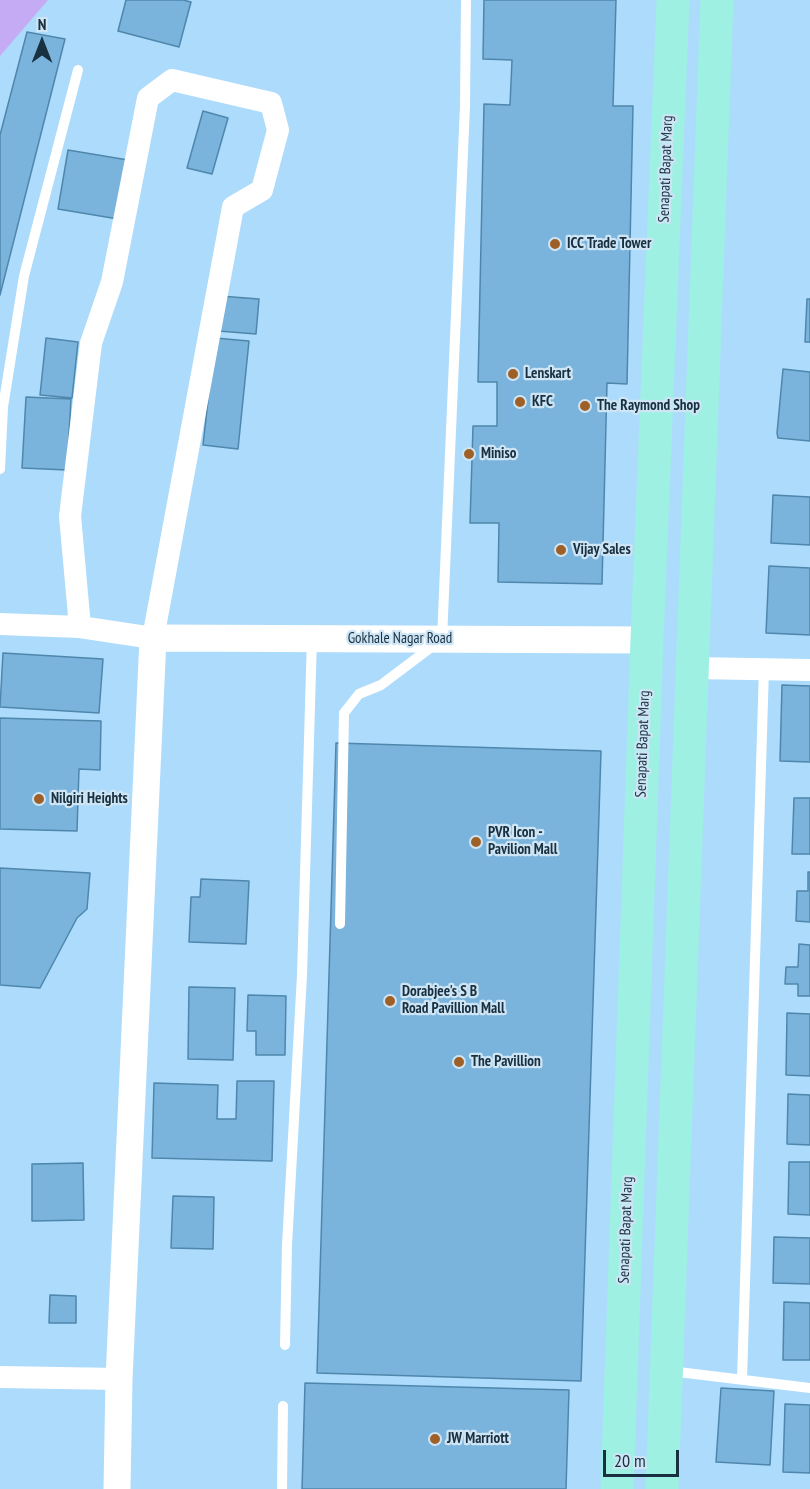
<!DOCTYPE html>
<html>
<head>
<meta charset="utf-8">
<style>
  body { margin:0 }
  #map { position:relative; width:810px; height:1489px; overflow:hidden; background:#addbfc; font-family:"PT Sans Narrow",sans-serif }
  canvas { display:block }
  .north { position:absolute; left:12px; top:12px; width:60px; height:60px; -webkit-text-stroke:4px #cee5f5; paint-order:stroke; rotate:0deg; font-size:16px; font-weight:700; line-height:24px; text-align:center; color:#193040 }
  .north::after { content:''; display:block; margin:auto; width:21px; height:27px; background:#193040; clip-path:polygon(50% 0,100% 100%,50% 72%,0 100%) }
  .scale { position:absolute; left:603px; top:1450px; width:76px; height:27px; box-sizing:border-box; border:3px solid #193040; border-top:0; padding-left:8px; font-size:18px; line-height:21px; white-space:nowrap; color:#193040; -webkit-text-stroke:4px #cee5f5; paint-order:stroke }
</style>
</head>
<body>
<div id="map">
<canvas width="810" height="1489"></canvas>
<div class="north">N</div>
<div class="scale">20 m</div>
</div>
<script>
const g = document.querySelector('canvas').getContext('2d');
g.lineJoin = 'round';
function fillPath(path, color) { g.fillStyle = color; g.fill(path, 'evenodd'); }
function stroke(path, color, width, dash) { g.strokeStyle = color; g.lineWidth = width; g.lineCap = dash ? 'butt' : 'round'; g.setLineDash(dash || []); g.stroke(path); }
function label(font, color, halo, rows, align = 'center') {
  g.font = font + ' "PT Sans Narrow",sans-serif'; g.lineWidth = 4.5; g.setLineDash([]); g.textBaseline = 'middle'; g.strokeStyle = halo; g.fillStyle = color; for (const [text, x, y, turn = 0] of rows) {
    g.save(); g.translate(x, y); g.rotate((+turn || 0) * Math.PI / 180); g.textAlign = isNaN(turn) ? turn : align; if (halo) g.strokeText(text, 0, 0); g.fillText(text, 0, 0); g.restore();
  }
}
const green = new Path2D(`
  M0 0H48L0 56Z`);
const building = new Path2D(`
  M126 0H183L191 2 179 47 118 31Z
  M484 0H616L613 106H633L627 384 607 383 602 584 498 582 499 523H470L473 426H497V382H478L484 104 510 105 512 60 483 59Z
  M27 32 65 39 0 295V135Z
  M203 111 228 118 212 174 187 168Z
  M68 150 128 160 118 219 58 209Z
  M220 296 259 299 256 334 218 331Z
  M807 299H810V342H805Z
  M46 338 78 342 72 398 40 395Z
  M215 338 249 341 238 449 203 445Z
  M783 369 810 372V441L778 438 777 433Z
  M26 397 71 399 67 470 22 468Z
  M773 495 810 497V545L771 543Z
  M769 566 810 568V635L766 633Z
  M3 653 103 659 99 713 0 707Z
  M782 685 810 686V762L780 761Z
  M0 718 101 721 100 770 79 769 77 831 0 829Z
  M336 743 601 751 581 1381 317 1373Z
  M794 798H810V854H792Z
  M0 868 90 873 87 909 77 918 40 988 0 985Z
  M808 872H810V922L796 921 797 891H808Z
  M201 879 249 881 246 944 189 942 191 897H200Z
  M799 944 810 945V996H798V984H785L786 967H798Z
  M189 987 235 988 233 1060 188 1059Z
  M248 995 286 996 285 1055H256V1031H247Z
  M787 1013 810 1014V1076L786 1075Z
  M237 1081H274L272 1161 152 1158 154 1083 218 1085 217 1119H236Z
  M788 1094 810 1095V1145L787 1144Z
  M789 1162H810V1215L788 1214Z
  M83 1163 84 1220 32 1221V1164Z
  M173 1196 214 1197 213 1249 171 1248Z
  M774 1237 810 1238V1284L773 1283Z
  M50 1295 76 1296V1323H49Z
  M784 1302 810 1303V1360H783Z
  M305 1383 569 1390 566 1489H302Z
  M721 1388 774 1391 770 1465 716 1462Z
  M785 1404 810 1405V1473L783 1472Z`);
const service = new Path2D(`
  M0 469 3 407 24 276 78 70
  M340 924 344 713 359 694 381 685 442 639 465 106 466 0
  M285 1345 287 1245 302 975 312 638
  M670 1371 810 1388
  M742 1379 764 669
  M282 1489 283 1406`);
const minor = new Path2D(`
  M0 624 80 627 153 638 233 207 262 190 278 130 271 103 172 80 148 98 112 282 91 343 70 516 80 627
  M692 668 810 670
  M0 1377 119 1379`);
const tertiary = new Path2D(`
  M117 1489 119 1379 153 638 647 640`);
const primary = new Path2D(`
  M617 1489 647 640 673 0
  M662 1489 717 0`);
const markers = [
  [555,244,6,"#9f6027"],
  [513,374,6,"#9f6027"],
  [520,402,6,"#9f6027"],
  [585,406,6,"#9f6027"],
  [469,454,6,"#9f6027"],
  [561,550,6,"#9f6027"],
  [39,799,6,"#9f6027"],
  [476,842,6,"#9f6027"],
  [390,1001,6,"#9f6027"],
  [459,1062,6,"#9f6027"],
  [435,1439,6,"#9f6027"]
];
const streetNames = [
  ["Senapati Bapat Marg",666,169,-88],
  ["Gokhale Nagar Road",400,639],
  ["Senapati Bapat Marg",643,744,-88],
  ["Senapati Bapat Marg",626,1230,-88]
];
const poiNames = [
  ["ICC Trade Tower",567,244],
  ["Lenskart",525,374],
  ["KFC",532,402],
  ["The Raymond Shop",597,406],
  ["Miniso",481,454],
  ["Vijay Sales",573,550],
  ["Nilgiri Heights",51,799],
  ["PVR Icon -",488,833],
  ["Pavilion Mall",488,850],
  ["Dorabjee's S B",402,992],
  ["Road Pavillion Mall",402,1009],
  ["The Pavillion",471,1062],
  ["JW Marriott",447,1439]
];
fillPath(green, '#c4abf3');
fillPath(building, '#7ab3db');
stroke(building, '#4f87ac', 1.5);
stroke(service, '#fff', 10);
stroke(minor, '#fff', 22);
stroke(tertiary, '#fff', 27);
stroke(primary, '#9ef0e2', 33);
for (const [x, y, r, color] of markers) { const dot = new Path2D(); dot.arc(x, y, r, 0, 2 * Math.PI); g.fillStyle = color; g.fill(dot); stroke(dot, '#cee5f5', 2); }
label('15px', '#193040', '#cee5f5', streetNames);
label('bold 15px', '#193040', '#cee5f5', poiNames, 'left');
</script>
</body>
</html>
